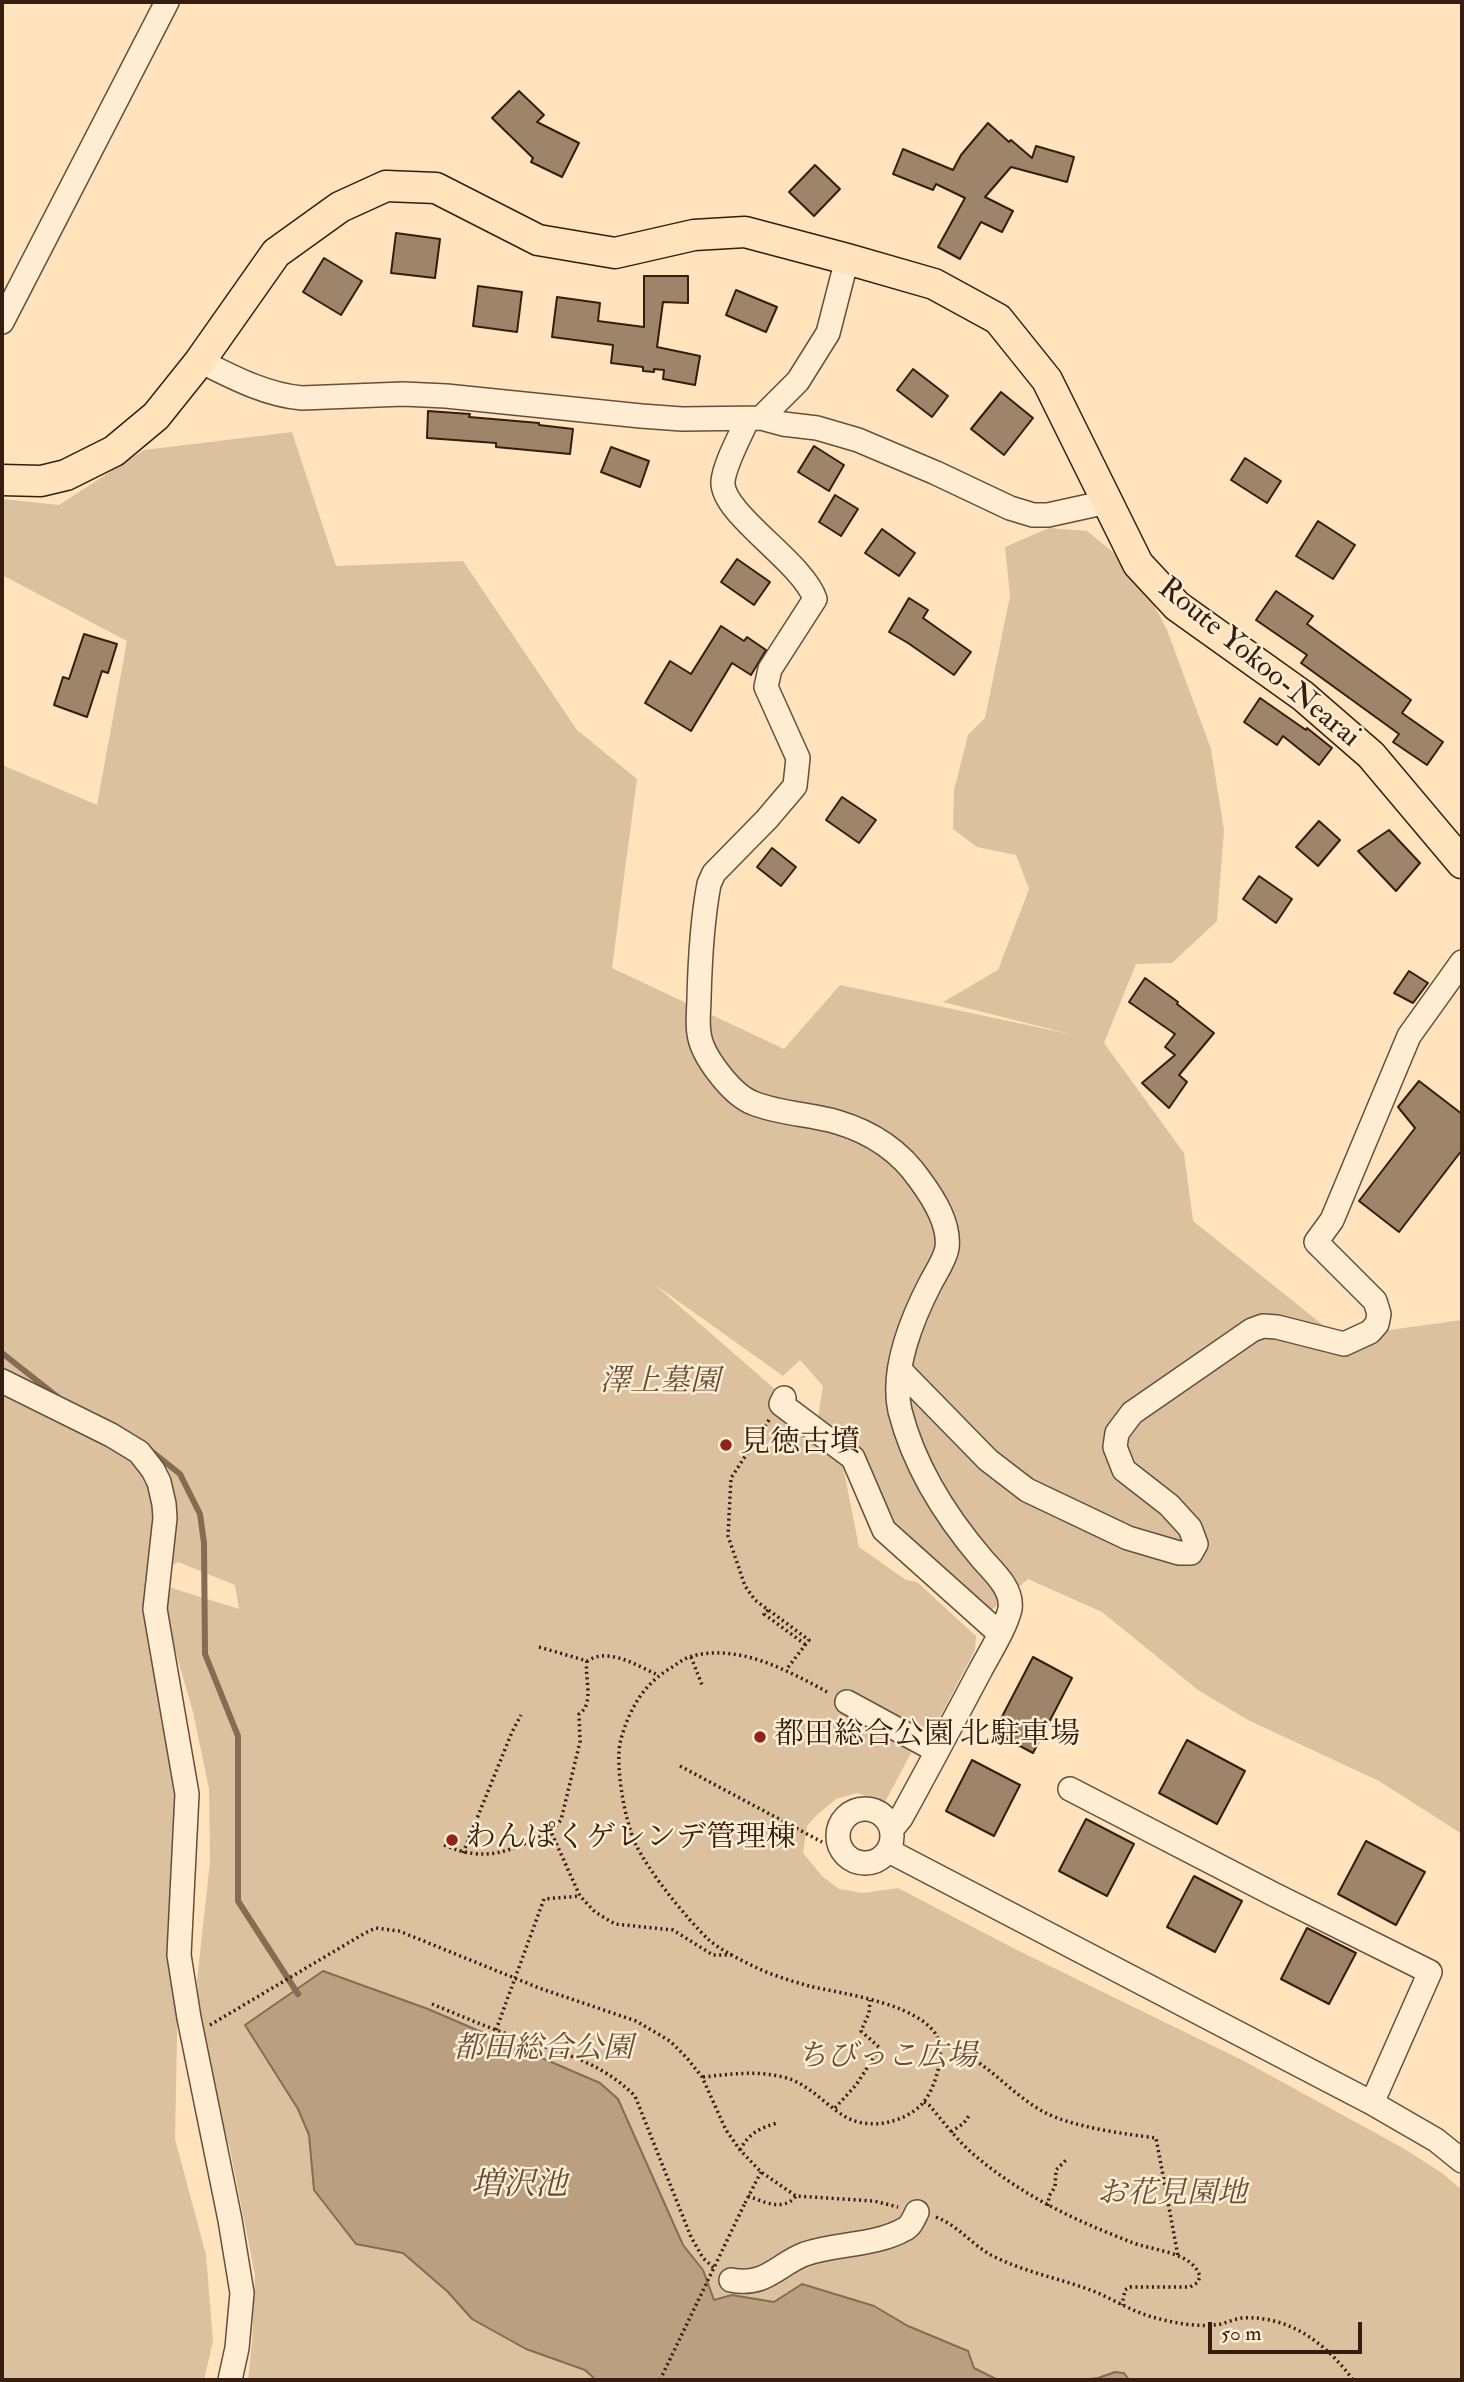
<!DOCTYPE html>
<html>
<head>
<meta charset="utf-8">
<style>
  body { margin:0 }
  #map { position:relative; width:1464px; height:2382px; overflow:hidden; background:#fee3bc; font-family:"IM FELL Double Pica",serif }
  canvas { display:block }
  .frame { position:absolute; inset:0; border:4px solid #351d0f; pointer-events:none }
  .scale { position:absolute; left:1208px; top:2322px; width:154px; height:32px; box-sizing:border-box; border:4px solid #351d0f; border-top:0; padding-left:9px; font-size:21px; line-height:24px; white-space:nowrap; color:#351d0f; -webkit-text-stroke:5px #feedd3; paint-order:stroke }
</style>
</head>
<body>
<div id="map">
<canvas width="1464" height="2382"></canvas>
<div class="frame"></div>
<div class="scale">50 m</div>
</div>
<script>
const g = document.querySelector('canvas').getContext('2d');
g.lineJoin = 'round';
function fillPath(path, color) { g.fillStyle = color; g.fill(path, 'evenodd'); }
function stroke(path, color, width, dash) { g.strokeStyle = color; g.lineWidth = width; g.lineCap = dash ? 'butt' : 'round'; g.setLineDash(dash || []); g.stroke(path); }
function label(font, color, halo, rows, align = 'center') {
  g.font = font + ' "IM FELL Double Pica","Noto Serif JP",serif'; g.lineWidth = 5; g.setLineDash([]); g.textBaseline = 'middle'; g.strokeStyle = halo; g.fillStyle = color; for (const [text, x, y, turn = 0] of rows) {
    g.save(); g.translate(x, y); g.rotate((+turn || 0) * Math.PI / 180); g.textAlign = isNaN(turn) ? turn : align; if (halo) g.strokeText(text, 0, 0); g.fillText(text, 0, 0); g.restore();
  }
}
const green = new Path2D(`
  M292 432 336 566 463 561 577 730 637 779 612 968 784 1049 840 985 1074 1035 943 1002 998 970 1029 889 1016 855 977 847 953 829 954 790 968 735 985 718 1010 596 1005 547 1049 528 1087 531 1136 571 1167 630 1211 749 1224 830 1217 921 1172 963 1136 964 1104 1043 1184 1153 1193 1221 1338 1337 1462 1320V1834L1379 1781 1248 1720 1198 1690 1102 1612 1028 1579 987 1614 891 1526 861 1451 818 1417 823 1386 800 1360 783 1376 654 1284 777 1391 770 1407 842 1461 859 1547 906 1580 917 1582 976 1636 975 1650 928 1740 920 1736 885 1802 857 1793 836 1799 818 1814 807 1826 803 1853 822 1876 839 1889 863 1893 898 1888 1017 1950 1242 2060 1403 2148 1442 2173 1462 2190V2380H248L252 2342 255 2275 230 2149 205 2064 197 1981 210 1862 209 1789 193 1712 161 1601 187 1794 179 1942 175 2139 206 2255 213 2341 204 2380H2V765L97 805 127 641 2 575V499L59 505 144 450ZM178 1562 235 1585 239 1609 159 1584 158 1575Z`);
const water = new Path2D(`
  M323 1971 428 2009 600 2083 618 2099 683 2245 703 2270 714 2300 732 2295 774 2302 802 2284 874 2306 908 2326 968 2351 974 2368 998 2380H596L585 2370 526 2349 472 2319 448 2292 403 2253 356 2244 314 2190 309 2135 298 2109 245 2025Z
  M1115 2372 1124 2373 1129 2380H1082L1098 2378Z`);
const stream = new Path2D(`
  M2 1353 59 1398
  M150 1450 180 1474 200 1514 204 1543 205 1654 238 1736V1901L298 1994`);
const building = new Path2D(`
  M519 91 544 115 537 122 579 143 562 177 531 162 533 158 492 118Z
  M988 123 1009 142 1011 140 1032 158 1036 146 1074 157 1067 182 1011 167 985 197 1013 211 1002 232 981 222 960 259 938 247 965 198 936 184 933 190 893 174 903 149 953 170 961 155Z
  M815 165 840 189 814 216 789 192Z
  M396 233 440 239 435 278 391 273Z
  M324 258 362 281 341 315 303 292Z
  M644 276H688V303L663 302 657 347 700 356 695 385 663 379 664 370 654 369V372L643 371V367L611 363 613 345 552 337 557 297 600 303 598 321 644 327Z
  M478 286 522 292 517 332 473 326Z
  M736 290 777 307 766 332 726 315Z
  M913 369 948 396 932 417 897 390Z
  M1001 392 1033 418 1004 455 971 429Z
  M428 411 470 414 469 417 539 423V425L573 429 570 454 496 447V443L427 438Z
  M814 446 844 465 829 491 798 472Z
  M611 447 649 461 640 487 601 472Z
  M1245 458 1281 481 1267 503 1231 480Z
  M835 495 858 509 841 536 819 522Z
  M1318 521 1355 545 1333 579 1296 556Z
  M882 529 915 553 899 576 865 553Z
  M737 559 770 582 754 605 721 582Z
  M1276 591 1313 616 1307 624 1411 700 1402 713 1443 742 1427 765 1393 742 1399 734 1301 663 1307 655 1256 620Z
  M909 598 928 610 923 618 971 652 954 675 908 643 889 632Z
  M721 626 744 641 747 637 766 650 751 675 732 663 691 731 645 703 670 661 691 674Z
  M84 634 117 644 108 673 102 671 87 717 54 705 63 677 69 679Z
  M1260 698 1306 730 1307 728 1332 748 1319 765 1283 736 1277 745 1244 722Z
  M842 797 876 820 859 843 826 820Z
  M1319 821 1340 840 1318 866 1296 847Z
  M1389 830 1420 863 1396 891 1358 851Z
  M772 848 796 867 781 886 757 867Z
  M1259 876 1292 899 1276 923 1243 899Z
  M1409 971 1428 983 1413 1003 1394 993Z
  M1145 978 1178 1002 1177 1004 1214 1033 1179 1075 1187 1082 1169 1108 1142 1083 1175 1055 1165 1047 1175 1034 1129 1002Z
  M1419 1081 1462 1114V1150L1399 1232 1359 1201 1415 1128 1398 1107Z
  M1033 1657 1072 1678 1033 1753 994 1732Z
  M1187 1740 1245 1771 1217 1824 1159 1793Z
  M972 1760 1020 1785 994 1836 946 1811Z
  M1086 1819 1134 1844 1107 1896 1059 1871Z
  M1366 1841 1425 1872 1396 1925 1338 1894Z
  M1194 1876 1242 1901 1215 1952 1167 1927Z
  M1307 1928 1356 1953 1329 2004 1281 1979Z`);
const path = new Path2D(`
  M769 1420 731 1478 728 1536 745 1586 755 1600 809 1640 786 1670
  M768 1610 764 1614 806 1645
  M539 1647 587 1661C608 1647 636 1665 658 1675
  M691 1657 702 1685
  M587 1661C584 1677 595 1704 579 1714L580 1742 561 1820 551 1832 580 1896 595 1912 615 1924 673 1930 713 1955H733
  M680 1766 822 1842
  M444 1845C488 1864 510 1850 551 1832
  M463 1853 512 1732 521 1715
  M432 2004C459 2015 486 2027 513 2036 559 2052 600 2061 635 2096L691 2237 703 2258 715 2269
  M210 2025 365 1933 376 1928 399 1931 539 1988 636 2021 670 2041 687 2058 702 2077 726 2130 740 2150 761 2172 796 2196 874 2201 898 2207
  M496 2030 544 1899 580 1896
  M940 2044C983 2055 1007 2092 1044 2112 1072 2127 1124 2134 1156 2138L1178 2256
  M703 2077C732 2074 758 2070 787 2078 809 2085 825 2104 844 2116 868 2131 904 2123 922 2104 931 2094 936 2079 939 2066 940 2060 941 2051 940 2044 930 2004 842 1994 809 1986 791 1981 772 1975 755 1967 739 1959 722 1951 709 1940 685 1917 649 1872 635 1843 625 1820 614 1764 621 1739 629 1710 644 1683 671 1668 677 1664 683 1659 689 1657 737 1642 789 1671 829 1693
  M924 2102 929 2105C943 2121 956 2139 972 2153 1019 2194 1074 2220 1131 2242 1152 2251 1193 2251 1200 2277L1197 2283 1190 2287H1130L1125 2290 1122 2305
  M835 2108 856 2085 880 2048 861 2031 869 2013 870 2000
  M951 2132 964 2123 970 2114
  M740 2150C749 2133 760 2128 777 2123
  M748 2196C764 2202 783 2212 796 2196
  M745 2203 761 2172
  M1048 2206 1049 2196 1055 2187 1056 2170 1067 2159
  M936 2217C961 2227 974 2248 997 2258 1028 2273 1062 2279 1093 2291 1113 2299 1131 2311 1152 2317 1174 2323 1199 2328 1221 2324 1228 2322 1235 2319 1242 2318 1289 2315 1327 2344 1353 2380`);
const minor = new Path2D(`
  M2 322 167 2
  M200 361C232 377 266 395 302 398L403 394 446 396 641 416 682 419 761 418 783 424 817 428 858 440 936 473 1010 508 1033 515H1048L1107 502
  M761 418 798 381 828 333 847 259
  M747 420C740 437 725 463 723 481 720 513 803 562 815 599L770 669 766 687 798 758 795 786 767 819 714 873 709 884C702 921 700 960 699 998 699 1009 697 1022 699 1033 701 1055 732 1095 753 1103 780 1114 810 1114 837 1122 871 1132 900 1151 920 1180 934 1199 950 1224 947 1248 945 1260 935 1274 930 1284 912 1319 891 1371 900 1411 914 1466 947 1518 983 1560 995 1573 1013 1590 1010 1609 1006 1627 989 1654 980 1671 954 1720 928 1769 901 1818L892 1829
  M900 1370 988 1460 1027 1490 1128 1538 1179 1553H1191L1196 1544 1190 1528 1169 1505 1124 1470 1115 1447 1117 1433 1132 1413 1252 1330 1263 1326 1277 1327 1344 1344 1370 1332 1377 1324 1379 1314 1375 1301 1316 1242 1332 1220 1409 1036 1462 962
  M2 1381 111 1435 139 1452 153 1470 159 1482 164 1504 165 1518 155 1609 187 1794 179 1955 189 2018 230 2220 242 2293 237 2348 230 2380
  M784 1398 781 1404 853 1458 884 1530 999 1633
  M847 1702 937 1751
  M1070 1789 1273 1894 1430 1972 1372 2103
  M838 1836a27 27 0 1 1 54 0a27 27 0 1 1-54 0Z
  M889 1851 1372 2103 1436 2140 1462 2161
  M731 2280C766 2287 778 2264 805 2254 837 2243 875 2246 905 2229 911 2226 914 2218 917 2212`);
const major = new Path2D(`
  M2 480 41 481 66 475 114 451 156 416 200 361 276 253 340 207 386 186 436 188 538 240 615 253 694 235 745 232 847 259 934 284 998 319 1047 380 1138 564 1177 606 1303 696 1371 755 1462 863`);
const pathBridge = new Path2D(`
  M660 2380 745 2203`);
const markers = [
  [726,1445,7,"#8f2418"],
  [760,1737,7,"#8f2418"],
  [452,1840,7,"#8f2418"]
];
const streetNames = [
  ["Route Yokoo-Nearai",1258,664,39]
];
const parkNames = [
  ["澤上墓園",660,1384],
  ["都田総合公園",543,2051],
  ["ちびっこ広場",887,2059],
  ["お花見園地",1172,2196]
];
const poiNames = [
  ["見徳古墳",740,1445],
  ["都田総合公園 北駐車場",774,1737],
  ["わんぱくゲレンデ管理棟",466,1840]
];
const waterNames = [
  ["増沢池",519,2187]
];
fillPath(green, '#dcc19f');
fillPath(water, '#baa081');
stroke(water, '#856c53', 2);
stroke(stream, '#856c53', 6);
fillPath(building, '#9e8469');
stroke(building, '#351d0f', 2);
stroke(minor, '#674e3a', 26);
stroke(major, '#351d0f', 33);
stroke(path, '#351d0f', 3.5, [2, 3.5]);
stroke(minor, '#feedd3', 23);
stroke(major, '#fee3bc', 30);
stroke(pathBridge, '#351d0f', 3.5, [2, 3.5]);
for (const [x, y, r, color] of markers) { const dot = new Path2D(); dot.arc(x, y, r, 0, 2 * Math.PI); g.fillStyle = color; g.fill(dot); stroke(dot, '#feedd3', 2.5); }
label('30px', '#351d0f', '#feedd3', streetNames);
label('italic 30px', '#674e3a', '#feedd3', parkNames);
label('30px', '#351d0f', '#feedd3', poiNames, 'left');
label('italic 32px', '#644b37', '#feedd3', waterNames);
</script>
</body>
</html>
